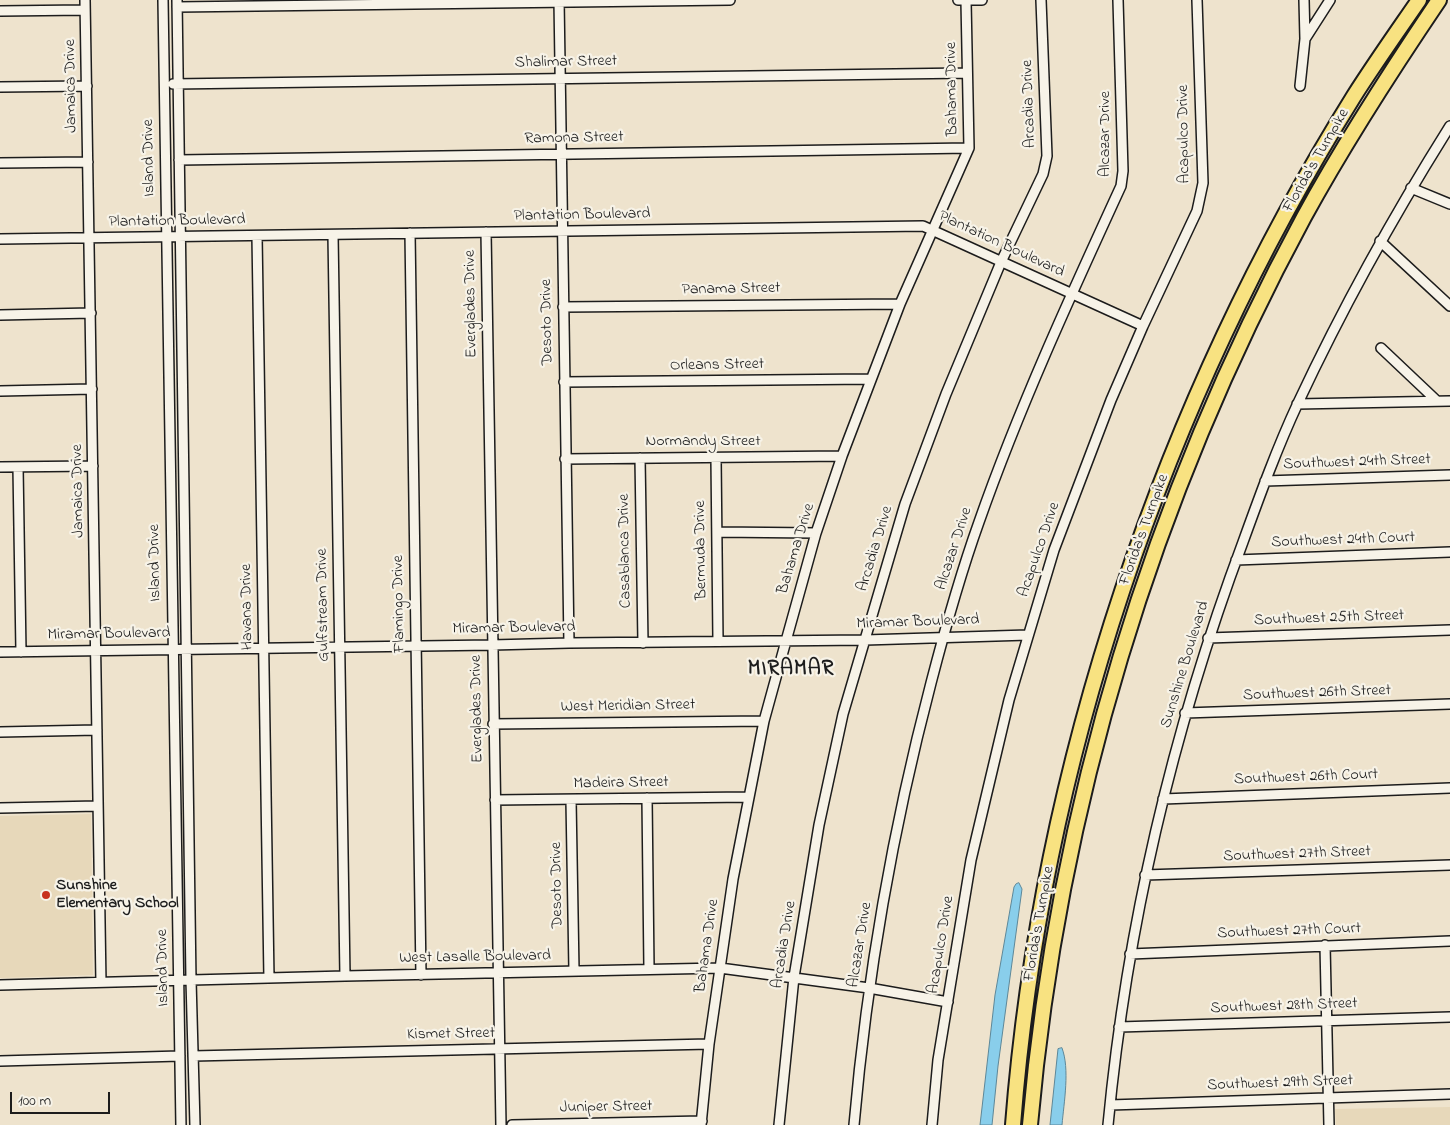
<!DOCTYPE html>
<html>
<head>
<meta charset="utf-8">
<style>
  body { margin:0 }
  #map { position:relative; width:1450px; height:1125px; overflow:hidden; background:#eee3cd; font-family:"Indie Flower",sans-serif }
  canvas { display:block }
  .scale { position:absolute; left:10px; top:1092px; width:100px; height:22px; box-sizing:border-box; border:2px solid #1c1c1c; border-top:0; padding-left:6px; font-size:15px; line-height:18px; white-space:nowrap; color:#1c1c1c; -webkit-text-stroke:4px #f7f3e8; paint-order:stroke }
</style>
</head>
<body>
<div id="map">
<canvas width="1450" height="1125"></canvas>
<div class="scale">100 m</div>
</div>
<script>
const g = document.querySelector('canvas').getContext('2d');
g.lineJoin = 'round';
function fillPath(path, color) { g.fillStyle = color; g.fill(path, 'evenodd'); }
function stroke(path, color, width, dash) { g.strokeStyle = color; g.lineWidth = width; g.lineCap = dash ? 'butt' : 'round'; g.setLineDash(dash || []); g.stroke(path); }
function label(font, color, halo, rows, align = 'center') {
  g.font = font + ' "Indie Flower",sans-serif'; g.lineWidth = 4.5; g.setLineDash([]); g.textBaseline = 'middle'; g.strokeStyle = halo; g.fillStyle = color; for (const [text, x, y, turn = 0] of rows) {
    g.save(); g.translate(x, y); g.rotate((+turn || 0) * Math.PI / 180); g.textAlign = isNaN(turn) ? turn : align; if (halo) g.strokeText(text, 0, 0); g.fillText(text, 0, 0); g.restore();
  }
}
const built = new Path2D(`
  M91 814 93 975 0 978V816Z
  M1450 1107V1125H1336L1335 1109Z`);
const water = new Path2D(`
  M1019 883 1022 889 998 1066 992 1125H980L995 995 1014 887 1016 884Z
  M1062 1048C1070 1069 1064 1102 1062 1125H1050L1058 1049Z`);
const minor = new Path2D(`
  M85 0 101 982
  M163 0 181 1125
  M177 0 191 980 195 1125
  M559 0 569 643
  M958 0H982
  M177 7 730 0
  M0 11 85 10
  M1305 39 1330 0
  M173 84 967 73
  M1300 86 1305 39 1304 0
  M0 87 87 86
  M179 160 969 148
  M0 163 88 162
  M1411 188 1450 204
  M486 232 501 1125
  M410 233 421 975
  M333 235 345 976
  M257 236 269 978
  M0 239 923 226 1143 326
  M1380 241 1450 306
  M563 307 900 304
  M0 315 91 313
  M1381 348 1437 401
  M564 382 870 379
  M0 391 92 389
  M1297 404 1450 401
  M640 458 643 643
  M716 458 718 641
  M565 459 842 456
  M0 467 93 466
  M18 467 21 652
  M1265 481 1450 475
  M717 532 816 533
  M1236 560 1450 552
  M1208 638 1450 630
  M0 652 492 645 569 643 865 640 1028 635
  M1185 713 1450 704
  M493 724 764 721
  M0 732 97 730
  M647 798 649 969
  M1163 799 1450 788
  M495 800 748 797
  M571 800 574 971
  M0 808 98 806
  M1145 875 1450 865
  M1325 945 1329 1125
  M1130 954 1450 941
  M0 985 345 976 720 968 869 988 948 1002
  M1119 1027 1450 1017
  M193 1056 709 1044
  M0 1061 180 1056
  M1110 1105 1450 1094
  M512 1125 702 1121
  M701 1125 709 1044 733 879 764 721 786 641 816 533 842 456 900 304 969 148 966 1
  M779 1125 794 977 819 825 843 714 905 504 946 394 1001 262 1043 174 1047 156 1041 0
  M854 1125C867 976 893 828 931 683 945 629 960 575 979 522 1019 408 1070 297 1121 186L1123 171 1118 0
  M932 1125 938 1060 971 860 1009 700 1054 550 1111 400 1143 326 1197 211 1203 183 1197 0
  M1108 1125C1127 924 1172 732 1243 542 1260 495 1277 448 1298 403 1343 307 1394 215 1450 126`);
const highway = new Path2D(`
  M1013 1125C1041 765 1163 402 1354 96 1375 63 1397 32 1419 0
  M1030 1125C1058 807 1152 498 1304 217 1345 142 1391 71 1439 0`);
const markers = [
  [46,895,5,"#c8321e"]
];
const streetNames = [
  ["Shalimar Street",566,63,-1],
  ["Jamaica Drive",72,86,-91],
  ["Bahama Drive",953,89,-91],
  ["Arcadia Drive",1030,104,-92],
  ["Alcazar Drive",1106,134,-90],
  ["Acapulco Drive",1185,134,-91],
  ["Ramona Street",574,139,-1],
  ["Island Drive",150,158,-91],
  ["Florida's Turnpike",1317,161,-60],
  ["Plantation Boulevard",582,216,-1],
  ["Plantation Boulevard",177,222,-1],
  ["Plantation Boulevard",1001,245,25],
  ["Panama Street",731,290,-1],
  ["Everglades Drive",472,304,-91],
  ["Desoto Drive",548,322,-91],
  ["Orleans Street",717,366,-1],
  ["Normandy Street",703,442],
  ["Southwest 24th Street",1357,463,-2],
  ["Jamaica Drive",79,491,-91],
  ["Florida's Turnpike",1145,530,-70],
  ["Southwest 24th Court",1343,541,-2],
  ["Bahama Drive",797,549,-73],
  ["Arcadia Drive",876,549,-73],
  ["Alcazar Drive",955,549,-72],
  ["Bermuda Drive",702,550,-91],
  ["Acapulco Drive",1040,550,-71],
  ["Casablanca Drive",626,551,-91],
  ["Island Drive",156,563,-91],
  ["Flamingo Drive",400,604,-91],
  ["Gulfstream Drive",324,605,-91],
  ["Havana Drive",248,607,-91],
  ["Southwest 25th Street",1329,619,-2],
  ["Miramar Boulevard",918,623,-2],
  ["Miramar Boulevard",514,629,-1],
  ["Miramar Boulevard",109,635,-1],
  ["Sunshine Boulevard",1186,665,-73],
  ["Southwest 26th Street",1317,694,-2],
  ["West Meridian Street",628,707,-1],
  ["Everglades Drive",478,709,-91],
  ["Southwest 26th Court",1306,778,-2],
  ["Madeira Street",621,784,-1],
  ["Southwest 27th Street",1297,855,-2],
  ["Desoto Drive",558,885,-91],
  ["Florida's Turnpike",1040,924,-80],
  ["Southwest 27th Court",1289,932,-2],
  ["Arcadia Drive",785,945,-81],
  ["Alcazar Drive",861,945,-81],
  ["Acapulco Drive",942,945,-81],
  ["Bahama Drive",708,946,-82],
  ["West Lasalle Boulevard",475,958,-1],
  ["Island Drive",164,968,-91],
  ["Southwest 28th Street",1284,1007,-2],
  ["Kismet Street",451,1035,-1],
  ["Southwest 29th Street",1280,1084,-2],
  ["Juniper Street",606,1108,-1]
];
const poiNames = [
  ["Sunshine",56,886],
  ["Elementary School",56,904]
];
const districtNames = [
  ["MIRAMAR",791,671]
];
fillPath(built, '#e7d8ba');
fillPath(water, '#89ceeb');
stroke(water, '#5d8798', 1);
stroke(minor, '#1c1c1c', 12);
stroke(highway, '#1c1c1c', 18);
stroke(minor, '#f7f3e8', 9);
stroke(highway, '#f8e281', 14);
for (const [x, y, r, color] of markers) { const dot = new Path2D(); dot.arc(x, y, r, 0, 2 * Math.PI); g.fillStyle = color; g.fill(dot); stroke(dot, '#f7f3e8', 2); }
label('16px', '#1c1c1c', '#f7f3e8', streetNames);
label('bold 16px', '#1c1c1c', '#f7f3e8', poiNames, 'left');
g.letterSpacing = '1px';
label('bold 21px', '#1c1c1c', '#f7f3e8', districtNames);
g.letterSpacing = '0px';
</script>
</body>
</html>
